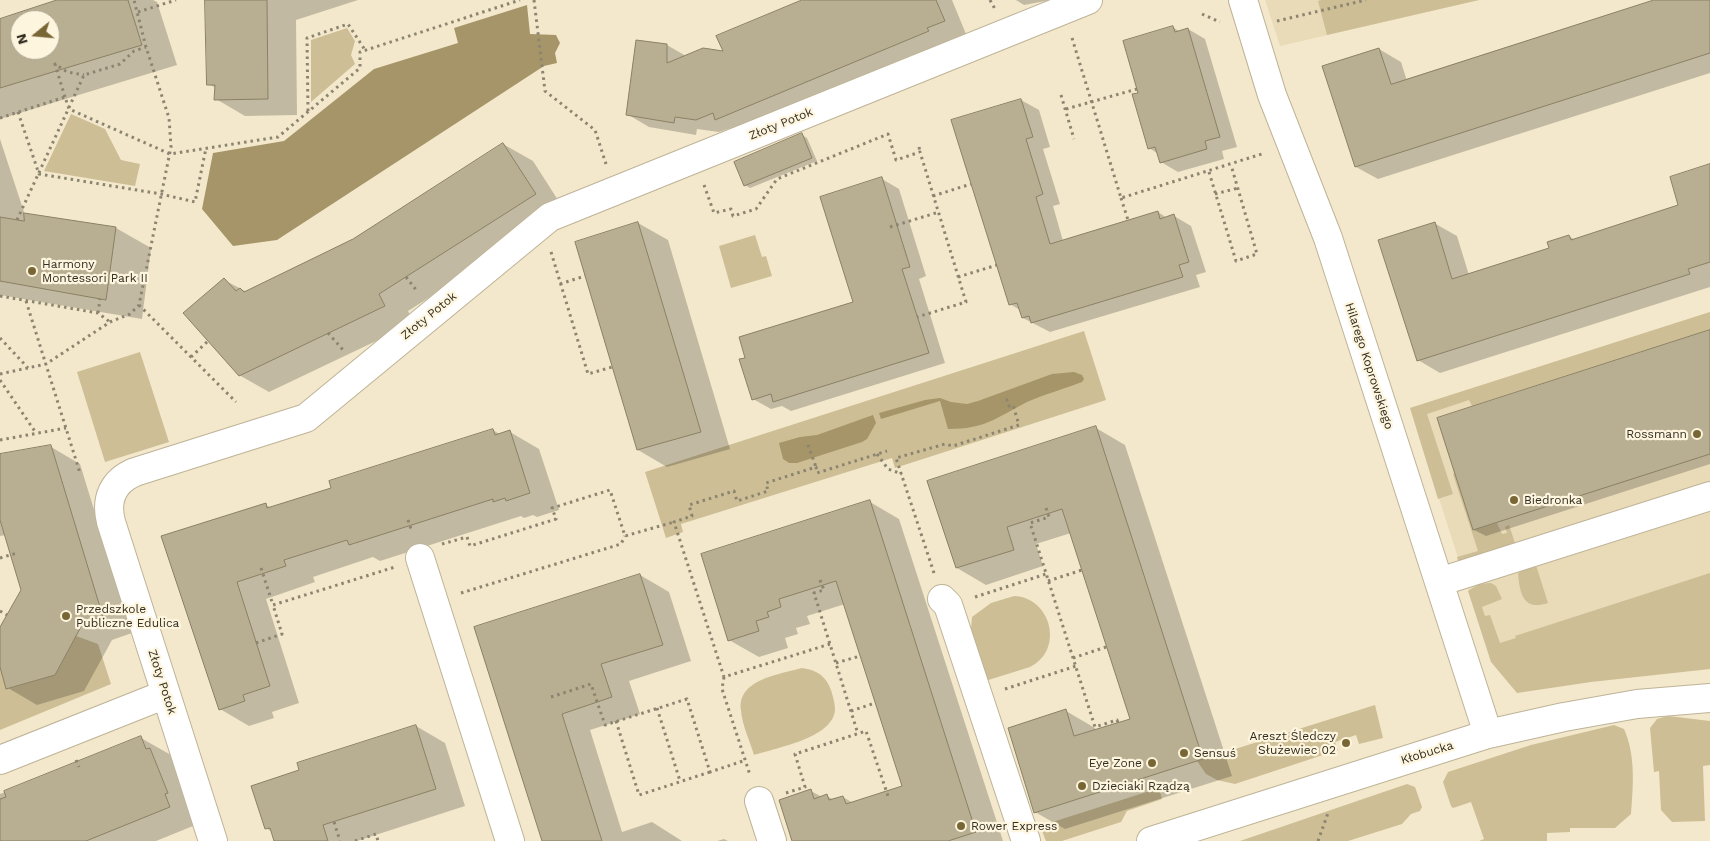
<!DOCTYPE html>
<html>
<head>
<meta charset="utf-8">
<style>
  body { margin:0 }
  #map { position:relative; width:1710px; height:841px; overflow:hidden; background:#f3e8cb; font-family:"Work Sans",sans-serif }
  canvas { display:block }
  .north { position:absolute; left:10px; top:10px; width:50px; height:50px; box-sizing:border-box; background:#fef5de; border:1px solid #aca593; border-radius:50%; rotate:253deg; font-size:14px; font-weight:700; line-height:20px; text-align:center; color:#322e22 }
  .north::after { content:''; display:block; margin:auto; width:18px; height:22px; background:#786635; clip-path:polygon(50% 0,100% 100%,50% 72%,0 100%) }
</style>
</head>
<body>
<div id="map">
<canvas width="1710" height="841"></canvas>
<div class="north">N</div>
</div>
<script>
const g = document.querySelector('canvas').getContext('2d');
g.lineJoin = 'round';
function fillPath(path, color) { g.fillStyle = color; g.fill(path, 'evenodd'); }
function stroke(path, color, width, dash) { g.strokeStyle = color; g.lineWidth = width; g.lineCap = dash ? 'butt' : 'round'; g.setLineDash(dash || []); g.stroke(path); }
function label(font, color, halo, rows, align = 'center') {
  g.font = font + ' "Work Sans",sans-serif'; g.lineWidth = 4.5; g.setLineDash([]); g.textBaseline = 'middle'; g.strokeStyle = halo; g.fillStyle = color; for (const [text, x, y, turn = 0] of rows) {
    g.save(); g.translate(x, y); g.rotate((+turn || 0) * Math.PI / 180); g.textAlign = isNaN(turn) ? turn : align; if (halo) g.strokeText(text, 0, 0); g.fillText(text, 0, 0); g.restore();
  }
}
const built = new Path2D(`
  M1265 0H1479L1280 46Z
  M1710 312V602L1509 659 1486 645 1410 408Z`);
const green = new Path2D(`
  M1321 0H1479L1327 35 1318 1Z
  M347 28 355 41 351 55 355 64 311 102V40Z
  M71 114 105 129 121 160 140 164 135 186 44 171Z
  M755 235 762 257 766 256 772 276 731 288 719 246Z
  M1710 312V330L1472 406 1469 400 1427 414 1453 494 1438 499 1410 408Z
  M1084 331 1106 400 895 468 892 458 681 524 683 532 666 538 645 472Z
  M140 352 169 442 105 462 77 372Z
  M1455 473 1473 530 1497 523 1502 534 1507 533 1505 527 1509 525 1516 546 1458 561 1457 557 1478 551 1453 474Z
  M1535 562 1548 603C1524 611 1520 595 1518 574L1524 566Z
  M1710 573V669L1591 682 1517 693 1491 662 1468 591 1479 584 1491 583 1496 586 1502 599 1482 607 1485 616 1490 615 1500 643 1516 638 1515 636Z
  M1014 596C1051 597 1065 650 1030 667L982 682 970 642 972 617 991 603Z
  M76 636 98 644 111 684 0 730V667L7 689 55 675Z
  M802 668C817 670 826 676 831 690 833 697 835 703 835 710 833 738 776 748 754 755 750 741 742 725 741 710 737 679 781 674 802 668Z
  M1375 705 1383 738 1359 744 1356 735 1335 742 1338 750 1235 784 1217 780 1206 774 1197 761Z
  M1668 716 1710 721V765L1703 766 1705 821 1672 822 1661 810 1659 771 1654 772 1650 728 1657 719Z
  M1614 725 1624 729C1636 756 1633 786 1631 814L1615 828H1570V832L1547 833V841H1479L1484 839 1471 802 1453 808 1451 806 1443 782 1448 772 1531 745Z
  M1407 784 1415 787 1422 807 1420 811 1411 814 1402 824 1348 841H1240Z
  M1159 788 1162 799 1127 811 1121 822 1062 841H1046L1040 826Z`);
const water = new Path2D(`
  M527 5 530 34 556 35 560 43 555 53 557 63 544 66 277 240 233 246 202 209 213 153 284 141 374 69 458 43 454 28Z
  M1074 372 1082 375 1084 379 1082 382C1064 389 1045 394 1027 402 996 418 985 429 948 429L940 401 881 419 879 413 925 400 940 398 951 402 967 404 978 401 1052 374Z
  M873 415 876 423 867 439 862 442 797 463H789L783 459 779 443 800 437 817 435Z`);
const shadow = new Path2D(`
  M65 0H153L157 2 177 65 0 119V21ZM20 20H50V50H20Z
  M206 0H358L296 20 297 115 245 116 216 99V88L208 84Z
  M805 0H952L966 34 949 41 950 44 739 132 731 128 719 132 697 129 696 135 649 127 627 114 667 45 686 56 725 53Z
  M1016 0H1051L1024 5Z
  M1658 0H1710V73L1378 179 1356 167 1379 49 1401 62 1407 81Z
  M1173 27 1180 32 1188 29 1205 39 1237 147 1222 151 1224 159 1178 172 1161 162 1157 153 1149 148 1140 93Z
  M1021 100 1039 110 1050 147 1043 149 1060 204 1053 206 1063 241 1158 212 1167 218 1174 216 1191 226 1206 272 1196 275 1200 287 1050 332 1023 318 1020 310 1010 304Z
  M802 135 807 138 817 161 750 188 745 185Z
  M0 139 25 215 116 228 151 248 142 319 0 295Z
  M503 144 533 161 565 211 408 311 414 323 269 392 239 375 224 280 247 292 353 240Z
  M1710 165V287L1440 373 1418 360 1434 223 1457 236 1469 275 1550 248 1569 236 1575 240 1680 206Z
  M882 179 899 189 926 276 919 279 945 363 791 411 782 406 771 409 753 399 854 302Z
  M638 223 668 240 730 449 667 467 638 450Z
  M1710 331V464L1486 536 1474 530Z
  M1096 428 1125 445 1232 776 1065 829 1035 812 1066 711 1095 728 1096 731 1131 720 1071 533 1036 544 1043 566 986 585 957 568Z
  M493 430 501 435 510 432 539 449 559 510 537 517 533 515 524 518 521 516 380 561 373 557 313 577 315 582 266 599 299 703 272 712 274 718 249 726 220 709 162 537 266 505 272 508 332 489Z
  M51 447 80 464 132 633 112 640 84 691 37 705 8 688 0 663V629L22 590 6 535 0 536V455Z
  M870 502 899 519 1003 841H794L811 791 822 797 827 796 834 800 843 797 853 803 904 786 845 604 807 616 810 624 796 628 798 634 785 638 788 648 759 657 729 640Z
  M640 575 669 592 691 661 629 681 640 714 590 730 622 832 652 822 682 841H543L475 628Z
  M416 726 445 743 465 806 357 841H275L272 832 266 828 301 771Z
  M141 738 171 755 198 824 156 841H0V794Z
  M724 839 728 841H717Z`);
const building = new Path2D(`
  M57 0H128L142 45 0 88V19ZM20 20H50V50H20Z
  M205 0H267L268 99 214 100 215 85H207Z
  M802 0H936L945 21 927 28 929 31 715 120 713 113 696 120 675 117 674 123 626 115 636 40 667 44V63L703 48 723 51 716 36Z
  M1654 0H1710V53L1355 167 1322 66 1379 48 1391 84Z
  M1173 26 1175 32 1188 28 1220 137 1205 141 1207 149 1160 163 1155 147 1148 149 1132 94 1138 93 1123 41Z
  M1021 99 1033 137 1026 139 1043 194 1036 197 1050 244 1158 211 1160 219 1174 214 1189 262 1179 265 1183 277 1031 323 1029 316 1022 318 1017 303 1009 305 951 120Z
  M802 133 812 158 744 186 734 162Z
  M503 143 536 194 379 294 385 306 239 376 183 313 224 278 236 291 240 288 244 292 353 239Z
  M1710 164V262L1688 269 1690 274 1417 361 1378 240 1435 222 1452 279 1549 248 1547 242 1569 235 1571 240 1678 205 1670 177Z
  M882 177 910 267 902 269 929 353 773 402 771 394 752 400 739 359 745 358 739 337 853 302 820 197Z
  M24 213 116 227 106 300 0 281V217L24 221Z
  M638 222 701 432 637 450 575 242Z
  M1710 330V454L1473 530 1437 418Z
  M1096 426 1203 759 1034 813 1008 728 1066 709 1074 736 1130 719 1062 509 1007 527 1014 550 956 568 927 481Z
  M493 429 495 435 510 430 530 493 506 501 505 498 493 502V499L349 545 347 540 284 560 286 566 237 582 270 686 243 695 245 701 219 710 161 536 266 503 267 508 331 488 329 481Z
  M51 445 103 617 83 623 55 675 6 689 0 667V627L21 590 0 520V454Z
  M870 500 976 832 948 841H792L779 800 811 789 814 799 827 794 829 800 843 796 846 804 902 786 836 581 779 599 781 607 767 612 769 617 756 621 759 631 728 641 701 554Z
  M640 574 663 645 601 664 612 697 562 714 602 841H542L474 627Z
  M416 725 436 789 323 825 328 841H274L270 828 265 829 251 786 299 770 297 763Z
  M141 736 146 749 150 748 168 793 165 794 170 807 86 841H0V799L6 797 4 791Z`);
const path = new Path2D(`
  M534 0 545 91 595 130 606 164
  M990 0 995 9
  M138 12 176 0
  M1202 14 1220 22
  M1277 21 1366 0
  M1072 38 1121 198 1265 153
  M1061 95 1074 139
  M65 97 55 64 67 72 84 75
  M1066 109 1137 89
  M308 111 307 38 348 24 365 50
  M18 112 39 174 161 194 195 202 206 148
  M0 118 65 97 69 109 170 154 278 137 360 68V52L520 0
  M919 147 920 152
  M1209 172 1236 261 1257 254 1231 165
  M704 185 714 213 731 209 733 216 756 209 777 179 888 134 896 160 920 152 966 302 917 317
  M1215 194 1238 188
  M933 196 971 184
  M1121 198 1128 220
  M17 220 84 75 120 64 134 51 146 47
  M890 227 939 212
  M551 252 588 374 612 367
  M406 277 417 291
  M958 277 997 265
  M560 284 585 276
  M0 296 98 313 110 322
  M26 301 80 473
  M139 305 236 402
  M98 313 100 299
  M328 333 344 351
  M0 338 28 368
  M191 357 208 341
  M0 374 46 364 110 322 130 314 139 305 171 147 169 118 146 47 134 0
  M0 380 36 433
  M0 440 66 428
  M808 445 816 467
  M877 454 888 469 902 474
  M1046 508 1049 517 1030 523 1095 727 1117 720 1118 723
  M408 520 412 532
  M442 544 467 537 470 546 556 519 552 508 610 490 625 536 674 522
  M0 558 17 553
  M261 568 273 605 395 567
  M934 573 896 458 945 444 953 446 1019 425 1013 405 1009 406 1007 400 1002 402
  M820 580 824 590 814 593 858 734
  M1048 581 1082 570
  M461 593 621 544 625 536
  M975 597 1046 574
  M0 611 7 615
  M256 643 282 634 273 605
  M830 644 724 677 674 522 692 516 689 505 734 491 737 501 768 491 766 483 816 467 817 473 887 451
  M1073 658 1106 647
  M836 663 860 656
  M724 677 722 689 750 775
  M1005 689 1076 666
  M551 697 591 684 605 725 687 699 710 772 746 760
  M657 708 680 781
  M851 711 875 703
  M616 721 639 795 710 772
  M76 760 79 767
  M786 793 805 787 795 754 866 731 888 796
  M334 822 340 841
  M355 841 376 834 378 841
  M1318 841 1328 813`);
const minor = new Path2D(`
  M1243 0 1272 95 1328 238 1488 734
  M420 558 510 841
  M1439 582 1710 496
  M942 599 948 605 1026 841
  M0 760 166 694
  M759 801 772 841
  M213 841 111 522C105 499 113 481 135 472L306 418 550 217 1088 0
  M1151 841 1488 734 1564 717 1637 704 1710 698`);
const markers = [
  [32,271,5,"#786635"],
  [1697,434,5,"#786635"],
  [1514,500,5,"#786635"],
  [66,616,5,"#786635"],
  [1346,743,5,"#786635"],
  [1184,753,5,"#786635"],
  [1152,763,5,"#786635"],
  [1082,786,5,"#786635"],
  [961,826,5,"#786635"]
];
const streetNames = [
  ["Złoty Potok",781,124,-22],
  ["Złoty Potok",429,316,-39],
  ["Hilarego Koprowskiego",1369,366,72],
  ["Złoty Potok",162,682,72],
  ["Kłobucka",1427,753,-17]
];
const poiNames = [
  ["Harmony",42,264],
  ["Montessori Park II",42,278],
  ["Rossmann",1687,434,"right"],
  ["Biedronka",1524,500],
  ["Przedszkole",76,609],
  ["Publiczne Edulica",76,623],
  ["Areszt Śledczy",1336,736,"right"],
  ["Służewiec 02",1336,750,"right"],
  ["Sensuś",1194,753],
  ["Eye Zone",1142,763,"right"],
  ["Dzieciaki Rządzą",1092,786],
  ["Rower Express",971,826]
];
fillPath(built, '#e9dbb8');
fillPath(green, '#cdbe95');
fillPath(water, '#a69568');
fillPath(shadow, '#0003');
fillPath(building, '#b8ae92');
stroke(building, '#8a8065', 1);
stroke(minor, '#beb397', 30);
stroke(path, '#8b8470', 3, [2.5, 4]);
stroke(minor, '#fff', 28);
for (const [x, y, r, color] of markers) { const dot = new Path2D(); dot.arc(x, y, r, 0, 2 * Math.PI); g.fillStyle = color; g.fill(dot); stroke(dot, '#fef5de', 2); }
label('12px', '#322e22', '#fef5de', streetNames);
label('12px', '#322e22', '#fef5de', poiNames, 'left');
</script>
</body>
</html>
